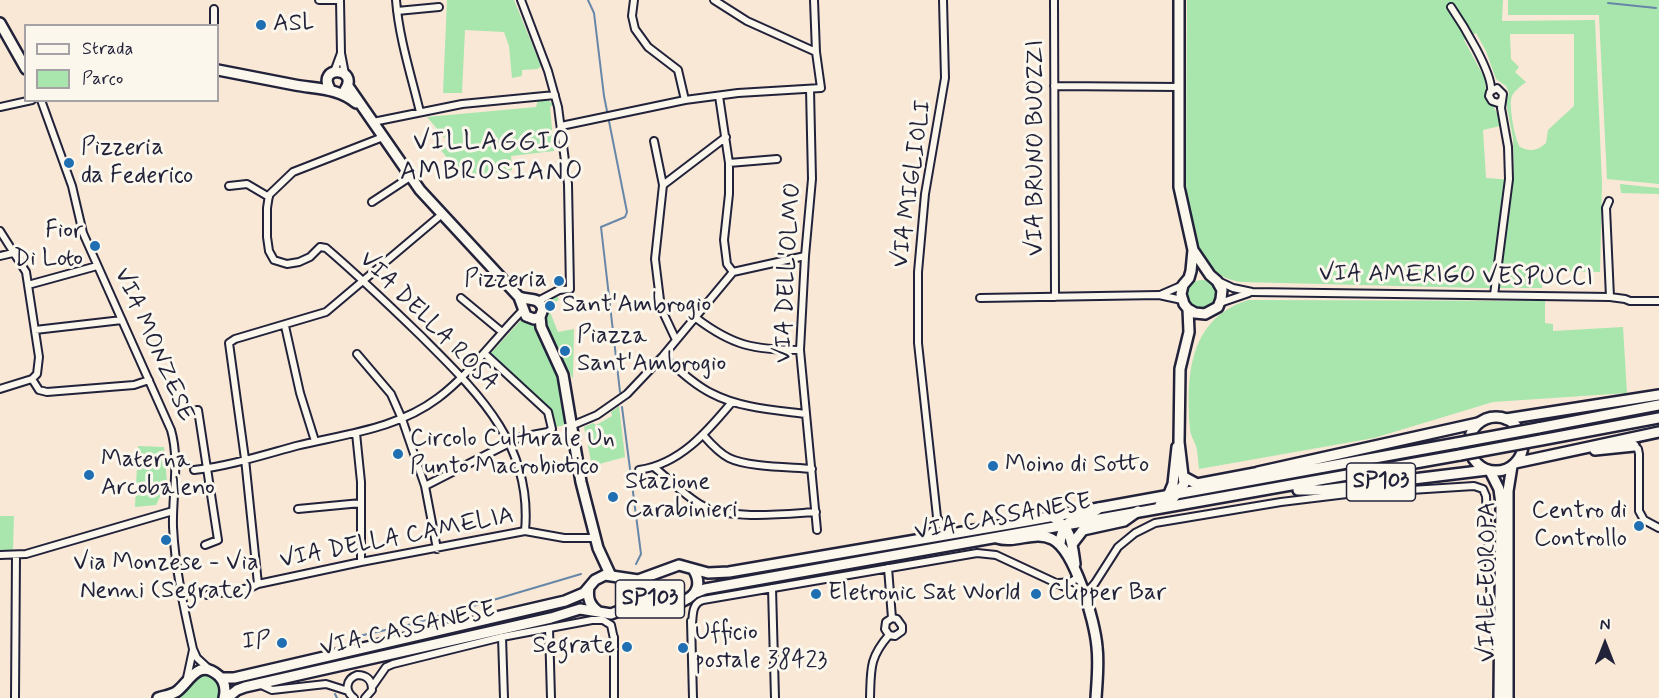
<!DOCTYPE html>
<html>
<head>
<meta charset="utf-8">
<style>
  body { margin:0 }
  #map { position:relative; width:1659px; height:698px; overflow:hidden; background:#f9e8d6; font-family:Mynerve,sans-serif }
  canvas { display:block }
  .legend { position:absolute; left:24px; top:24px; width:195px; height:78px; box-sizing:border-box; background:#fbf7ec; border:2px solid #a4a2a5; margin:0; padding:8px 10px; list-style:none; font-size:18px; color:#22223b }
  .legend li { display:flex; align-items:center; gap:12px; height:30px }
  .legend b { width:30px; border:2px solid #a4a2a5 }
  .north { position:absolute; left:1575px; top:614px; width:60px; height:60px; -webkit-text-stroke:4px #fbf7ec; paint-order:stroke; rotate:0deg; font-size:16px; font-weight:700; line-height:24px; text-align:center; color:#22223b }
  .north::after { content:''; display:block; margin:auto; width:21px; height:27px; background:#22223b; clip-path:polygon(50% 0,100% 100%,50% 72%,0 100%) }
</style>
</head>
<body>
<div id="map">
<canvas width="1659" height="698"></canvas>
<ul class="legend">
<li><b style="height:8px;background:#fbf7ec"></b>Strada</li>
<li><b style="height:16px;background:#a8e6ad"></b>Parco</li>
</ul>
<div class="north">N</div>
</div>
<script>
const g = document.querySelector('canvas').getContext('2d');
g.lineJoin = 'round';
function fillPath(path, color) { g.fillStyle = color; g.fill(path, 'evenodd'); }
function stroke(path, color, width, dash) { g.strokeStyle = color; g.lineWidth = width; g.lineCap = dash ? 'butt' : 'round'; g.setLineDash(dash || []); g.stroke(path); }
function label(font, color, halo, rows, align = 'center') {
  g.font = font + ' Mynerve,sans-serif'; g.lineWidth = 6; g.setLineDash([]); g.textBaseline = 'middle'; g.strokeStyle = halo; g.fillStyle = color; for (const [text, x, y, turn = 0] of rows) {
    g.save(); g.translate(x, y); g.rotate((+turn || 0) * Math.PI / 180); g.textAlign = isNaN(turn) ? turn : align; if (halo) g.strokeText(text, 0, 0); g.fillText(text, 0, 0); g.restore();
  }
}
const green = new Path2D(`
  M447 0H514L541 66 538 69 522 70V76L512 78 509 46 504 32 465 30 462 93H443Z
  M1187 0H1503L1502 21 1595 20 1602 183 1600 272 1543 271 1542 288H1478L1242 282C1195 277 1190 222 1186 183ZM1476 33 1486 51 1496 79 1506 86 1509 93 1506 103 1513 138 1514 180 1486 178 1483 130 1500 126 1498 116 1486 90 1485 79 1464 40ZM1510 34H1574V106L1548 130 1546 143C1538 151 1530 152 1520 147 1515 141 1508 103 1512 96 1514 91 1521 86 1526 82L1515 72 1519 67 1511 59Z
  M1508 0H1659V184L1607 179 1599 15H1508Z
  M538 100H547L554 104 550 107 554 151 511 156 512 170 479 175 453 166 441 150 449 143 427 117 536 107Z
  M1620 184 1659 188V194L1621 193Z
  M1188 294a14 14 0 1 1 28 0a14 14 0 1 1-28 0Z
  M557 296 559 300 555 302 556 309 550 312 558 332 574 329 573 379 542 319 547 301Z
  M1248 300 1545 301V323L1553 324V331L1623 327 1627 393 1493 402 1374 438 1199 469C1198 462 1198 453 1196 446 1194 440 1190 435 1190 428 1186 375 1189 319 1248 300Z
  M522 319 530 324 536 325 560 377 566 425 555 427 552 414 547 407 489 355Z
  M619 406 625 457 592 466 584 427 593 423 596 425 612 416 611 412Z
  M138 446 164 447 167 482 156 505 135 507Z
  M0 516H14L13 550H0Z
  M204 674C218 676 221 685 220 698H163L199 675Z`);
const stream = new Path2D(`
  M588 0 594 13 604 96 627 212 625 217 601 227 620 392
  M1608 3 1656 8
  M622 407 641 554 636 564
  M359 636 412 624 581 574
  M335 694 337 698`);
const street = new Path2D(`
  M319 0H339
  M340 0 341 53 345 74
  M396 0C399 38 411 75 420 112
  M521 0 548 71 558 107 568 184 570 289 559 290 538 301
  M634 0 632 16 635 29 648 47 678 70 685 100
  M714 0 747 21 816 52
  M1054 0 1055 297
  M1451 7C1462 23 1493 73 1491 91
  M214 9V26
  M397 11 439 7
  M334 72 341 53
  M1054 86 1179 87
  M810 89 812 179 805 256 800 350 817 530
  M719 96 729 163V194L724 240 727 264 733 272
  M41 100 72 186 83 233 171 430C180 461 172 495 173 527 175 568 184 609 193 649L197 658 210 670
  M0 107 32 100
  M373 122 462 104 555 95
  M561 126 685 100 738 93 821 88 816 52 814 0
  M383 137 293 172 269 195 267 208V237L269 251 274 260 287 264 299 262 310 257 320 247 326 248C359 276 390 306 421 336 477 392 533 444 525 531
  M654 141 663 185
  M729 163 777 159
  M229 186 247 184 269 197
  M1609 201 1606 208 1610 297
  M372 202 410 177
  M0 231 26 272 39 357 37 374 32 379
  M0 256 13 253
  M1218 281 1233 288 1252 292 1610 297 1625 299 1630 301H1659
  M28 285 97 266
  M1160 295 1183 285
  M1494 295 1509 179 1508 147 1501 108 1503 94 1497 88 1490 92 1489 96 1492 101 1498 103 1502 100
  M461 298 502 332
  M980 298 1159 295 1182 300
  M1220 303 1249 293
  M696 318C733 346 754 350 800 350
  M285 326 300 393 315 441
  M35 330 122 320
  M676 340 661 308 655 259 663 185 726 137
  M357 354 391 394 402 419 425 486 437 549
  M663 356C678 369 693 384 711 393 739 408 775 410 806 414
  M32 379 39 390 47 392 134 385 149 380
  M0 389 32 379
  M190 411 198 410 218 540 205 545
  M571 426 597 415 627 394 663 356 733 272 805 256
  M356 433 361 482V562
  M704 436C711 444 719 453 729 458 747 467 790 467 812 469
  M1634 446 1638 449 1639 454V511L1644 520 1659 528
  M655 468C670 480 686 497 703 506 732 520 784 514 816 512
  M194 470C229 466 263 455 296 446 345 434 397 429 438 398 470 374 494 339 523 310
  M639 470C680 464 707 432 732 402
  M425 486 521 437 548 432 552 429 548 412 484 353
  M298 509 361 503
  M937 517 943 527 956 532
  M926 538 936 527 937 517 918 343V272L925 194 945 78 943 0
  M0 555 26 554 173 511
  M888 568 892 618
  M1059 583 1071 582 1078 577
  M258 584 245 459 229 343 235 339 326 312 441 215
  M772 588 775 698
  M207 595 250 588 258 584 361 562 525 531 564 538H595
  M691 621 693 698
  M692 624C693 614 692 603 703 600L977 553 996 555 1084 596 1095 583 1118 547 1135 533 1155 523 1281 502 1347 494 1474 486 1483 489 1486 496 1491 606 1496 649
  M549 628 551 698
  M502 637 504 698
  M187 678 193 650
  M259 684 272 690 326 684 348 691
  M372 687 386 667 393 664 502 637 592 620H603L611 625 614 639
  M15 698 16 555
  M354 698C344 691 346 679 357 675 367 675 372 680 372 690L365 698
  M614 698V637
  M870 698C871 669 869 658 889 635L895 636 902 631V626L897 619 892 618 886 622 885 629 889 635`);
const secondary = new Path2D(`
  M1179 0V187L1193 250 1191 271 1189 278 1183 285 1181 294 1184 304 1188 309 1195 313 1205 314 1218 307 1221 299 1222 290 1217 281 1210 275 1193 250
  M0 23 26 69
  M218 70C243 75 269 80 295 85 316 89 339 88 356 103
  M348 86 420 190 519 297 526 316 534 319 540 317 543 309C539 296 529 301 519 297
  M330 89C316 65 360 67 345 90
  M540 317 541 327 563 375 581 482 598 548 610 574
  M1469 444a27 27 0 1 1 54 0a27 27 0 1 1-54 0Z
  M1595 450 1634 446
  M1515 463 1659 432
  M1490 471 1499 489 1501 504 1499 698
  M1184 477 1197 484 1255 473
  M1168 496 1173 484 1177 447
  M1160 505 1171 501 1184 484 1179 442 1180 369 1189 332 1188 309
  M1053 517C1072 529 1072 543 1075 564
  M997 538C1015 544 1035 530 1052 539 1075 550 1095 622 1097 647 1099 664 1097 681 1096 698
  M1073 543 1083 530 1124 521 1138 511
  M1060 544C1063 511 1083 523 1099 508
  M1508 698V491L1512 466`);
const primary = new Path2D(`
  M1506 419 1659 395
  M1538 428 1659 405
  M1541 440 1659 418
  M1248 478 1258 472 1478 423
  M1298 490H1323L1487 470
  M589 587C587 599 590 606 599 612
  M695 593 705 589 1460 455
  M221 678H234L565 601 584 593 595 580 605 575 638 580 679 565 708 573 729 572 1027 521 1457 443
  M158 698C164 696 171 695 176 692 189 683 198 657 219 676 225 682 226 690 224 698
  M227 698 237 690 245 687 551 618 580 609 611 614 658 596 683 601C698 595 702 583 693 569`);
const primaryBridge = new Path2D(`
  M1457 443 1538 428
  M1460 455 1541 440`);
const markers = [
  [261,25,6,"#1f6fb2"],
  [69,163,6,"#1f6fb2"],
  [95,246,6,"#1f6fb2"],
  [559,281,6,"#1f6fb2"],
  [550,306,6,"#1f6fb2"],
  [565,351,6,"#1f6fb2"],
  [398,454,6,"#1f6fb2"],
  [993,466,6,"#1f6fb2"],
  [89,475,6,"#1f6fb2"],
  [613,497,6,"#1f6fb2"],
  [1639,526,6,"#1f6fb2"],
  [166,540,6,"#1f6fb2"],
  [816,594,6,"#1f6fb2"],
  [1036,594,6,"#1f6fb2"],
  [282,643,6,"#1f6fb2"],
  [627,647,6,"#1f6fb2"],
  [683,648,6,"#1f6fb2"]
];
const shields = [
  [1381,482,69],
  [650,599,69]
];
const shieldNames = [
  ["SP103",1381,482],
  ["SP103",650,599]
];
const poiNames = [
  ["ASL",273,25],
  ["Pizzeria",81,149],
  ["da Federico",81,177],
  ["Fior",83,232,"right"],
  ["Di Loto",83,260,"right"],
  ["Pizzeria",547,281,"right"],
  ["Sant'Ambrogio",562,306],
  ["Piazza",577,337],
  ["Sant'Ambrogio",577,365],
  ["Circolo Culturale Un",410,440],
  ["Punto Macrobiotico",410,468],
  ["Materna",101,461],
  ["Arcobaleno",101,489],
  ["Moino di Sotto",1005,466],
  ["Stazione",625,483],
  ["Carabinieri",625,511],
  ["Centro di",1627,512,"right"],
  ["Controllo",1627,540,"right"],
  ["Via Monzese - Via",166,564,"center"],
  ["Nenni (Segrate)",166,592,"center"],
  ["Eletronic Sat World",828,594],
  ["Clipper Bar",1048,594],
  ["Ufficio",695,634],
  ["postale 38423",695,662],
  ["IP",270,643,"right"],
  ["Segrate",615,647,"right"]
];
const streetNames = [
  ["VIA BRUNO BUOZZI",1037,148,-90],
  ["VIA MIGLIOLI",913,184,-82],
  ["VIA DELL'OLMO",789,273,-87],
  ["VIA AMERIGO VESPUCCI",1456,277,1],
  ["VIA DELLA ROSA",428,322,45],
  ["VIA MONZESE",153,345,66],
  ["VIA CASSANESE",1003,518,-10],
  ["VIA DELLA CAMELIA",397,539,-11],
  ["VIALE EUROPA",1489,582,-90],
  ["VIA CASSANESE",408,630,-13]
];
const neighbourhoodNames = [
  ["VILLAGGIO",492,144],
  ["AMBROSIANO",492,174]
];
fillPath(green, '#a8e6ad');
stroke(stream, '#6787a9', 2);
stroke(street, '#22223b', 10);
stroke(secondary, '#22223b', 14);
stroke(primary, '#22223b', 14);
stroke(street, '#fbf7ec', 6);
stroke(secondary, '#fbf7ec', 9);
stroke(primary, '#fbf7ec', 9);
stroke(primaryBridge, '#22223b', 14, []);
stroke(primaryBridge, '#fbf7ec', 9);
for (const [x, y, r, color] of markers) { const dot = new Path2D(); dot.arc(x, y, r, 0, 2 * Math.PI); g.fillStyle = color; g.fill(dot); stroke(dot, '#fbf7ec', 2); }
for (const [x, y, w] of shields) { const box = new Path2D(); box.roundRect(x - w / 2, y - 19, w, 38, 4.5); g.fillStyle = '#fbf7ec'; g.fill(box); stroke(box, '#22223b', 1.5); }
label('bold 22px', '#22223b', null, shieldNames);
label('24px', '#22223b', '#fbf7ec', poiNames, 'left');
label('24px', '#22223b', '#fbf7ec', streetNames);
g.letterSpacing = '1.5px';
label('26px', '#22223b', '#fbf7ec', neighbourhoodNames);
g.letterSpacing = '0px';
</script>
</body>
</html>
